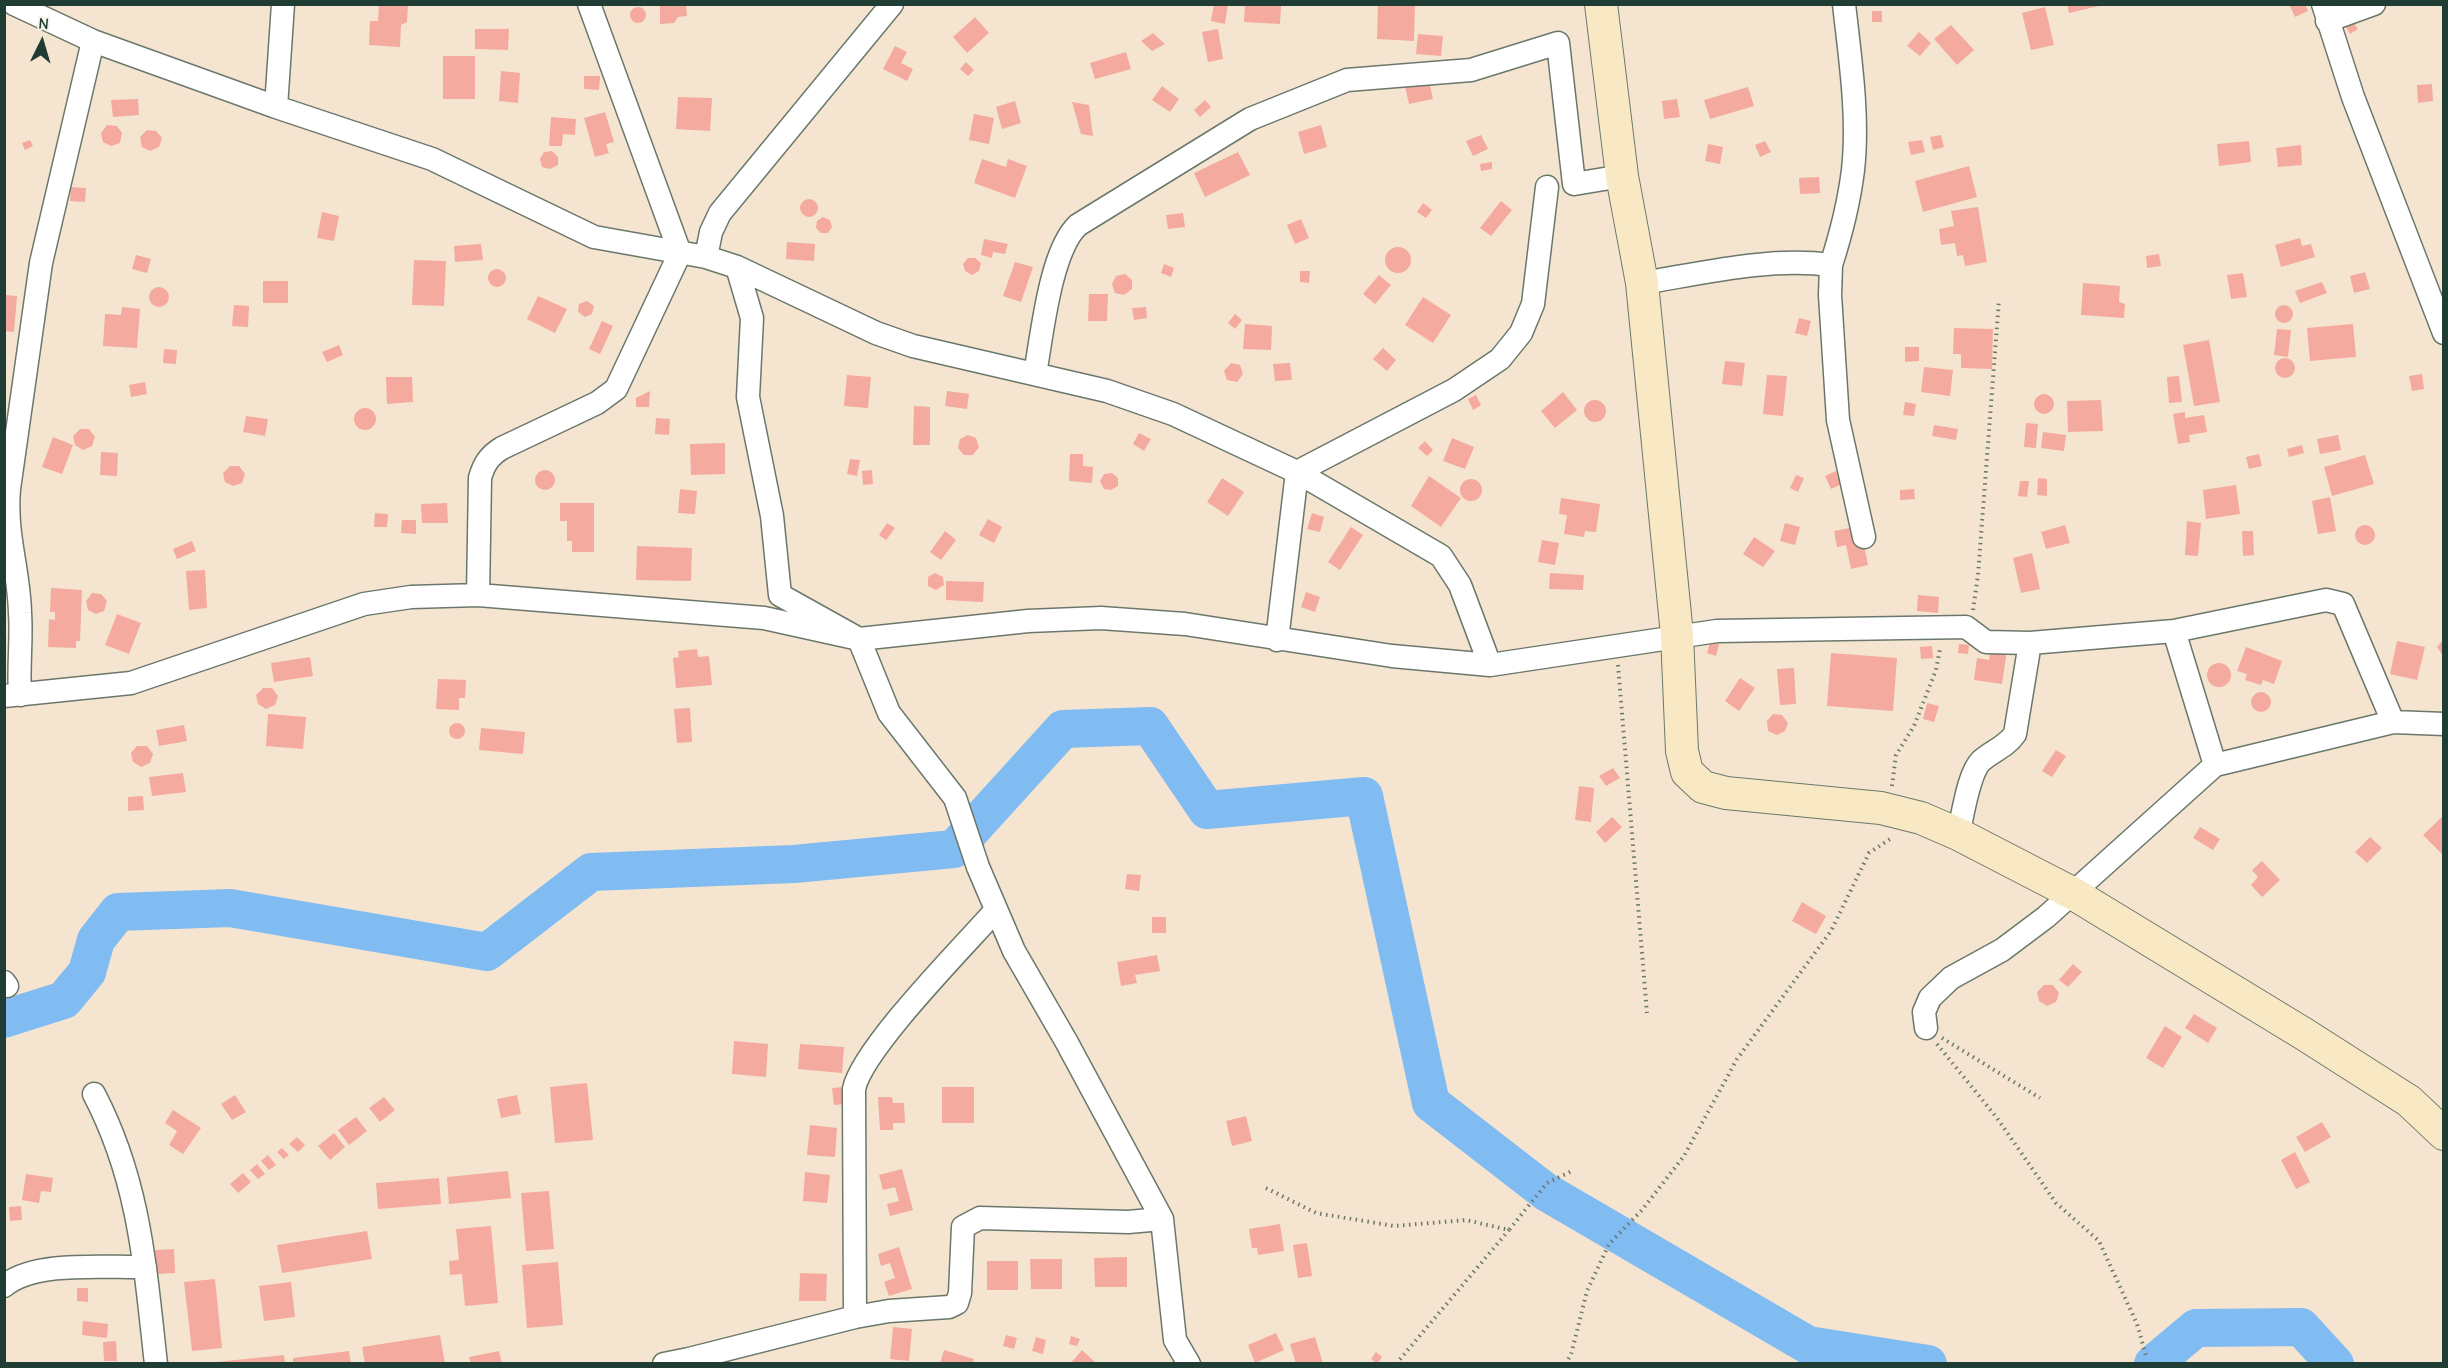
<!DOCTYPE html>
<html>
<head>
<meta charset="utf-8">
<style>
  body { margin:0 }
  #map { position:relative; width:2448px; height:1368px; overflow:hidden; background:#f5e5d0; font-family:"Comic Neue",sans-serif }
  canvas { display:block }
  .frame { position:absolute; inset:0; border:6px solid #1f3d34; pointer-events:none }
  .north { position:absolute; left:12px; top:12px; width:60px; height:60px; -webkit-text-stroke:4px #f7f3e8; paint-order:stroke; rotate:5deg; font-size:16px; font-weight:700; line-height:24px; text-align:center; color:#1f3d34 }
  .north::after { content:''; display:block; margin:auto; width:21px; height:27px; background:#1f3d34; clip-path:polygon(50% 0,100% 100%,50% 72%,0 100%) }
</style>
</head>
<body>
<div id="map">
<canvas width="2448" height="1368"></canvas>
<div class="frame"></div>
<div class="north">N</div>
</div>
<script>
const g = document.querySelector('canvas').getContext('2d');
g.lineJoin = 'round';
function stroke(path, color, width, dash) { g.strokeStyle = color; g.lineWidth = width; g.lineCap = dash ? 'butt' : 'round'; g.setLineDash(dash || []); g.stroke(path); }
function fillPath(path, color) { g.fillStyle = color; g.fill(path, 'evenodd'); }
const river = new Path2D(`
  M4 1019 64 1000 87 972 96 940 118 912 230 908 487 952 591 872 794 864 954 849 1063 729 1150 726 1207 810 1364 796 1431 1103 1546 1192 1808 1345 1928 1364
  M2153 1364 2196 1328 2301 1327 2335 1364`);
const building = new Path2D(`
  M379 4H408L407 22 401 25 400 47 369 45 370 21H378Z
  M660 4H686L687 16 678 17 674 23 660 24Z
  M1214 4H1228L1225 24 1211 21Z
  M1245 4 1281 6 1280 24 1244 22Z
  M1378 4H1415L1414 41 1377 39Z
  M2067 4H2103V5L2069 13Z
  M2289 4H2305L2308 11 2295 17Z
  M630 15a8 8 0 1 1 16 0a8 8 0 1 1-16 0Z
  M2045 7 2054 45 2031 50 2022 13Z
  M1872 11H1882V22H1872Z
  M975 17 989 33 967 53 953 37Z
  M2353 22 2358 29 2350 34 2346 27Z
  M1951 25 1974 50 1957 65 1934 39Z
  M475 29H509L508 50 475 49Z
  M1218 29 1223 59 1208 62 1202 32Z
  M1919 32 1931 43 1920 56 1907 46Z
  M1153 33 1165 44 1152 51 1141 41Z
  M1418 34 1443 36 1441 56 1416 54Z
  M895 46 907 52 901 63 913 69 907 81 883 69Z
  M1126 52 1131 69 1095 79 1090 63Z
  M443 56H475V99H443Z
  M966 62 974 70 968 76 960 69Z
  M501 71 520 73 518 103 499 101Z
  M584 76H600L599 90 584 89Z
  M1429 81 1433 99 1409 104 1405 86Z
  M2432 84 2433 101 2418 103 2417 85Z
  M1162 86 1179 99 1170 112 1152 100Z
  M1748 87 1754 106 1710 119 1704 100Z
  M678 97 712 98 710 131 676 129Z
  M138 99 139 115 113 117 111 100Z
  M1677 99 1680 117 1664 119 1662 101Z
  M1205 100 1211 107 1200 117 1194 110Z
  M1015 101 1021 123 1002 129 996 107Z
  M1072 102 1089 105 1093 136 1081 134Z
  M605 112 614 142 606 144 609 153 595 157 584 118Z
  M974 114 994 118 989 144 969 140Z
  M551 117 576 119 575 135 563 134 562 146H549Z
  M107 125 117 126 122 133 120 143 111 146 103 142 101 133Z
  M1321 125 1327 147 1304 154 1298 132Z
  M147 130 156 131 162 138 159 147 150 151 142 147 140 137Z
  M1481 135 1488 149 1473 156 1466 141Z
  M1941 135 1944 147 1933 150 1930 137Z
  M30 140 33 146 25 150 22 143Z
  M1922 140 1925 152 1911 155 1908 142Z
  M1765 141 1771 152 1760 157 1755 145Z
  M2249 141 2251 162 2219 166 2217 144Z
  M1708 144 1723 147 1720 164 1705 161Z
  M2301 145 2302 165 2278 167 2276 148Z
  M552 151 558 157V165L550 169 542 167 540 159 544 152Z
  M1238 152 1250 175 1205 197 1194 173Z
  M982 159 1006 167 1008 159 1027 166 1015 198 974 183Z
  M1492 162V169L1481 171 1480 164Z
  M1969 166 1977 197 1923 212 1915 181Z
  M1819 177 1820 193 1800 194 1799 178Z
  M71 187 86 188 85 202 70 201Z
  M800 208a9 9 0 1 1 18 0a9 9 0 1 1-18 0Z
  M1501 201 1512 210 1491 236 1480 228Z
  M1423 203 1432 210 1426 218 1417 212Z
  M1978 207 1987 262 1965 266 1963 255 1957 256 1955 243 1941 245 1939 229 1954 226 1951 211Z
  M322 212 339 216 334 241 317 238Z
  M1183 213 1185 227 1168 229 1166 215Z
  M823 217 830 220 832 227 828 233H821L816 228 817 221Z
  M1301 219 1309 238 1295 244 1287 225Z
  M2300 238 2302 246 2311 244 2315 257 2281 267 2275 245Z
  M984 239 1008 244 1005 254 993 252 992 258 981 255Z
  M787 242 815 244 814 261 786 259Z
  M481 244 483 260 455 262 454 246Z
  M1385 260a13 13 0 1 1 26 0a13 13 0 1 1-26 0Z
  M2159 254 2161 266 2147 268 2146 256Z
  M136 255 151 259 147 273 132 269Z
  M968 258H975L981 263 979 271 972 275 965 271 963 264Z
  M414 260 446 261 444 306 412 305Z
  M1015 262 1033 267 1021 302 1003 296Z
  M1164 264 1174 268 1171 277 1161 273Z
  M488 278a9 9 0 1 1 18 0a9 9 0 1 1-18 0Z
  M1300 271H1310L1309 283 1300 282Z
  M2365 272 2370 289 2354 293 2350 276Z
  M2243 273 2247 297 2231 299 2227 275Z
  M1125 274 1132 280V289L1124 295 1115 293 1112 284 1116 276Z
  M1379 275 1391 285 1375 304 1363 294Z
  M263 281H288V303H263Z
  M2322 282 2327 293 2300 303 2295 291Z
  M2083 283 2120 286 2119 302 2125 304 2124 318 2081 315Z
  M149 297a10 10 0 1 1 20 0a10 10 0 1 1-20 0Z
  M1089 294H1108L1107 321H1088Z
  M4 295 17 296 14 332 4 331Z
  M538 296 567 309 555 333 527 319Z
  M1423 297 1451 315 1433 343 1405 325Z
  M587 301 594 306 592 314 585 317 578 312 579 304Z
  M2275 314a9 9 0 1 1 18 0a9 9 0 1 1-18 0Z
  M234 305 249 306 248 327 232 326Z
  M122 307 140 309 137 348 103 346 105 314 121 315Z
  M1146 307 1147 318 1134 320 1132 308Z
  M1235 314 1242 320 1235 329 1228 323Z
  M1799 318 1811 321 1807 336 1795 333Z
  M602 321 613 326 600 354 589 349Z
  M1245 324 1272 326 1271 350 1243 349Z
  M2353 324 2356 357 2310 361 2307 328Z
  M1954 328 1993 329 1992 369 1961 368V354H1953Z
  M2277 329 2291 330 2288 357 2274 355Z
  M2209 340 2220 402 2194 406 2183 345Z
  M339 345 343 355 327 362 322 352Z
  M1905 347H1919V361L1905 362Z
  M1383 348 1396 360 1387 371 1373 359Z
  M164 349 177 350 176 364 163 363Z
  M2275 368a10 10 0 1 1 20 0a10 10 0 1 1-20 0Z
  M1725 361 1745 363 1742 386 1722 384Z
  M1231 363 1240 365 1243 374 1237 382 1227 380 1224 371Z
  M1290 363 1292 380 1275 381 1273 364Z
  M1924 367 1953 370 1950 396 1921 392Z
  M2422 374 2424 389 2412 391 2409 376Z
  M847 375 871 377 868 408 844 406Z
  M1767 375 1787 376 1783 416 1763 414Z
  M2179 376 2182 402 2169 403 2167 377Z
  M386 377H412L413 402 387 404Z
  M145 382 147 394 131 397 129 385Z
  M650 391 649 407H636V398Z
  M947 391 969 394 967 409 945 406Z
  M1563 392 1577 410 1555 428 1541 411Z
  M2034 404a10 10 0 1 1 20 0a10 10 0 1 1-20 0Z
  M1476 395 1481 405 1473 410 1468 399Z
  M1584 411a11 11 0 1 1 22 0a11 11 0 1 1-22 0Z
  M2101 400 2103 431 2068 432 2067 401Z
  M1905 402 1916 404 1914 416 1903 415Z
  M914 406 930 407V445H913Z
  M354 419a11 11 0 1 1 22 0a11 11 0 1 1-22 0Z
  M2185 412V418L2204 415 2207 432 2189 435 2190 442 2178 444 2173 414Z
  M246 416 268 419 265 436 243 432Z
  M656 418 670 419 669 435 655 434Z
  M2026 423 2038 424 2036 448 2024 447Z
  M1934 425 1958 429 1956 440 1932 436Z
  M80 429H89L95 437 92 446 83 450 75 445 73 436Z
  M2043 432 2066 435 2064 451 2041 448Z
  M1139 433 1151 439 1144 451 1133 444Z
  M968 435 976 438 979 447 973 455H964L958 448 960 439Z
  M2338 435 2341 450 2320 454 2317 439Z
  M53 437 73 445 62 474 42 467Z
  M1452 438 1474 447 1465 469 1443 461Z
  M1425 441 1433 450 1427 456 1418 448Z
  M725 443V474L691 475 690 444Z
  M2302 445 2304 453 2289 457 2287 449Z
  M101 452 118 453 117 476 100 475Z
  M1070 454H1083V466L1093 467 1092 483 1069 481Z
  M2259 454 2262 466 2249 469 2246 457Z
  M2365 455 2374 484 2332 496 2324 467Z
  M850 459 860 460 857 476 847 474Z
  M230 466H239L245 474 242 483 233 486 225 482 223 473Z
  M535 480a10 10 0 1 1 20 0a10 10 0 1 1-20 0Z
  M872 470 873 484 863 485 862 471Z
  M1836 471 1842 484 1831 489 1825 476Z
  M1112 473 1118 478V486L1111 490 1104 489 1100 481 1104 474Z
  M1796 475 1804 478 1798 492 1790 488Z
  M1429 476 1461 498 1441 527 1411 506Z
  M1222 478 1244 492 1228 516 1207 502Z
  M2038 478 2047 479V496L2037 495Z
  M1460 490a11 11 0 1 1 22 0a11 11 0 1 1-22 0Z
  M2020 481H2029L2027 497 2018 496Z
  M2236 485 2240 514 2206 519 2203 490Z
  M680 489 697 491 695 514 678 513Z
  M1914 489 1915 499 1900 500V490Z
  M2330 497 2336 531 2318 534 2312 501Z
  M1561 498 1600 504 1596 532 1585 531 1584 537 1564 534 1567 515 1559 514Z
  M447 503 448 523H422L421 504Z
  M560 503H594V552H572V541H567V521H560Z
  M375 513 388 514 387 527H374Z
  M1312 513 1324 517 1320 532 1307 529Z
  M988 519 1002 527 994 543 979 535Z
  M402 520H416V534L401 533Z
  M2187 521 2201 523 2198 556 2185 555Z
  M887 523 895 528 886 540 879 535Z
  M1785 523 1800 527 1795 545 1780 541Z
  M2355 535a10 10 0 1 1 20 0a10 10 0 1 1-20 0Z
  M2065 525 2070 543 2046 549 2041 532Z
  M1860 526 1868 565 1851 569 1846 545 1837 547 1834 531Z
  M1351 527 1363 535 1340 570 1328 562Z
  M945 531 956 540 941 560 930 552Z
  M2242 531H2253L2254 555 2243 556Z
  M1754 537 1775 551 1763 567 1743 554Z
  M1542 540 1559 543 1555 565 1538 562Z
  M192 541 196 551 177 559 173 549Z
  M637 546 692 548 691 581 636 580Z
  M2032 553 2040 589 2021 593 2013 558Z
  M205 570 207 608 189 610 186 571Z
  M935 573 943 577 944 585 936 590 928 586V577Z
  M1550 573 1584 575 1583 590 1549 589Z
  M946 581 984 582 983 602 946 600Z
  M51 588 82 590 80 641H76V648L48 647 49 619 55 620V612H50Z
  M1306 592 1320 597 1315 612 1301 607Z
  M92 593 101 594 107 601 104 611 96 614 88 610 86 601Z
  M1918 595 1939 597 1938 613 1917 611Z
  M117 614 141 623 129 654 105 645Z
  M2444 639V657L2437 647Z
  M2397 641 2425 647 2417 680 2390 674Z
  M1710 642 1719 644 1716 656 1707 653Z
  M1959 644 1969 645 1968 654 1958 653Z
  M1932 646 1933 658 1921 659 1920 647Z
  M1991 647 2007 650 2002 684 1974 680 1977 658 1989 660Z
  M2246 647 2282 661 2274 684 2263 680 2261 685 2245 680 2247 674 2237 671Z
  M697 649 698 657 709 656 712 685 676 688 673 658 679 657 678 651Z
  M1831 653 1897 658 1893 711 1827 706Z
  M310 657 313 676 274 682 271 663Z
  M2207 675a12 12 0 1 1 24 0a12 12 0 1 1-24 0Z
  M1794 668 1796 704 1780 705 1777 669Z
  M1740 678 1755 688 1739 711 1725 701Z
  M438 679 466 680 465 698H459V710L436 709Z
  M263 688H272L278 696 275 705 266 709 258 704 256 695Z
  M2251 702a10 10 0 1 1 20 0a10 10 0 1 1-20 0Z
  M1927 703 1939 706 1934 722 1923 719Z
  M690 708 692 742 677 743 674 709Z
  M268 714 306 717 303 749 266 746Z
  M1773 714 1782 715 1788 723 1785 731 1777 735 1768 731 1767 721Z
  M449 731a8 8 0 1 1 16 0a8 8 0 1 1-16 0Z
  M184 725 187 741 159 746 156 730Z
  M481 728 525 732 523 754 479 750Z
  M137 746H147L153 754 150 763 141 767 133 762 131 753Z
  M2056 750 2066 756 2052 777 2042 771Z
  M1613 768 1620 778 1606 786 1599 776Z
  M183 773 186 792 152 796 149 777Z
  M1579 786 1594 788 1591 822 1575 820Z
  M143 796 144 810 128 811V797Z
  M2444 815V856L2423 835Z
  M1612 817 1622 827 1605 843 1596 832Z
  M2200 827 2220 839 2213 850 2193 838Z
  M2370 837 2382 848 2367 863 2355 852Z
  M2262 861 2280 880 2262 897 2251 885 2258 877 2252 870Z
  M1127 874 1141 875 1139 891 1125 889Z
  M1802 902 1826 916 1816 934 1792 921Z
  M1152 917H1166V933H1152Z
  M1157 955 1160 971 1135 975 1137 983 1121 986 1117 962Z
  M2073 964 2082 972 2068 987 2059 980Z
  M2044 985H2053L2059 993 2056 1002 2047 1006 2039 1001 2037 992Z
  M2194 1014 2217 1028 2208 1043 2185 1028Z
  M2165 1026 2182 1037 2163 1068 2146 1058Z
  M734 1041 768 1044 766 1077 732 1074Z
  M800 1044 844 1047 842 1073 798 1069Z
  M587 1083 593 1140 555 1143 550 1087Z
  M844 1087 846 1104 834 1105 832 1088Z
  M942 1087H974V1123H942Z
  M235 1095 246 1112 232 1120 221 1104Z
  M517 1095 521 1114 501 1118 497 1099Z
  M384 1097 395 1110 380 1122 369 1108Z
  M878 1097H892L893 1103H904L905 1123H893V1130H880Z
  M173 1110 201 1128 183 1154 169 1145 177 1131 165 1123Z
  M1246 1116 1252 1141 1232 1146 1226 1121Z
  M356 1117 367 1131 349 1145 338 1130Z
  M2322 1122 2331 1137 2305 1152 2296 1137Z
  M810 1125 837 1128 835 1157 807 1155Z
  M334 1133 345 1147 330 1160 318 1146Z
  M297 1137 305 1145 298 1152 289 1144Z
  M282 1148 289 1155 284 1159 277 1152Z
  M2295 1152 2310 1182 2296 1189 2281 1160Z
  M268 1155 276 1165 269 1170 261 1161Z
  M257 1164 265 1174 258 1179 250 1170Z
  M902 1169 913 1210 890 1216 887 1204 899 1201 895 1187 883 1190 879 1175Z
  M508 1171 511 1198 449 1204 447 1177Z
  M805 1172 830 1175 827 1203 803 1201Z
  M243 1173 251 1182 238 1193 230 1184Z
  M26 1174 53 1178 51 1192 41 1191 39 1203 22 1200Z
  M439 1178 441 1204 378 1209 376 1183Z
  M549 1191 554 1249 526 1251 521 1193Z
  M21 1206 22 1220 10 1221 9 1207Z
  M1280 1224 1284 1251 1258 1255 1257 1248H1252L1249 1229Z
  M491 1226 498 1303 465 1306 462 1274 450 1275 449 1261 459 1260 456 1229Z
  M367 1231 372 1259 282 1273 277 1245Z
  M1307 1243 1312 1276 1298 1278 1293 1245Z
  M899 1247 912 1289 889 1296 884 1282 895 1278 890 1263 881 1266 878 1254Z
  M174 1249 175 1273 157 1274 155 1250Z
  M1127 1257V1287H1095L1094 1258Z
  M1030 1259H1062V1289H1031Z
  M987 1261H1018V1290H987Z
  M558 1262 563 1325 527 1328 522 1265Z
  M800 1273 827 1274 826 1301H799Z
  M215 1279 222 1348 192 1351 184 1282Z
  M291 1282 295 1317 264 1321 259 1286Z
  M77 1288H88V1302L77 1301Z
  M83 1321 108 1324 107 1338 82 1335Z
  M893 1327 912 1329 909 1361 890 1359Z
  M1276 1333 1284 1350 1255 1363 1248 1345Z
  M440 1335 445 1364H365L362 1347Z
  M1006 1335 1017 1338 1014 1349 1003 1346Z
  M1071 1336 1080 1339 1077 1346 1069 1344Z
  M1036 1337 1046 1340 1043 1354 1032 1351Z
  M1315 1337 1323 1364H1296L1290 1344Z
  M116 1341 117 1361H104L103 1342Z
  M944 1350 974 1359 972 1364H940Z
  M1082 1350 1097 1364H1070Z
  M349 1351 351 1364H293V1358Z
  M499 1351 502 1364H471L469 1357Z
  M1376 1352 1382 1357 1377 1364 1371 1359Z
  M284 1355 285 1364H216V1362Z`);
const path = new Path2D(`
  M1973 610 1978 575 1999 300
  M1618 665 1647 1013
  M1892 786 1896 755 1914 726 1936 670 1940 649
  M1942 1038 2040 1098
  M1937 1044 1997 1118 2056 1203 2099 1241 2137 1324 2146 1356
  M1266 1188 1316 1213 1394 1226 1466 1220 1509 1230 1547 1183 1572 1171
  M1396 1364 1509 1230
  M1565 1364 1571 1355 1587 1291 1609 1244 1642 1210 1684 1156 1737 1059 1831 931 1869 853 1893 837`);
const street = new Path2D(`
  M14 4 93 41 276 107 432 159 594 237 706 257 737 267 876 333 913 346 1107 391 1173 414 1297 472 1441 556 1460 585 1490 665
  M2323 4 2353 97 2444 333
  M2327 21 2374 4
  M276 107 283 4
  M706 257 711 232 720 213 892 4
  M1831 265 1830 295 1838 420 1864 537
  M737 267 752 318 748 397 772 516 780 595 859 639 889 713 955 798 978 867 1014 951 1066 1041 1162 1219 1175 1340 1189 1364
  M1642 283C1704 273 1768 257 1831 265 1841 234 1849 203 1853 170 1859 116 1850 58 1844 4
  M1035 374C1042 336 1050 251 1078 225L1250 119 1347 80 1471 70 1558 43 1574 184 1622 176
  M478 595 480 478C484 464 489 456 502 448L597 403 616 389 680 253 589 4
  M2174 631 2326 600 2343 604 2393 722
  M1277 640 1297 472 1454 390 1500 359 1521 333 1533 304 1547 187
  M20 695C18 667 22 640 20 613 19 569 5 535 9 489L41 263 93 41
  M4 696 131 683 364 604 411 597 478 595 764 618 859 639 1028 621 1101 618 1185 624 1392 656 1490 665 1717 631 1966 627 1986 642 2030 643
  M1958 834C1963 816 1968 774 1981 761 1992 751 2006 747 2015 734L2030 643 2174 631 2215 765
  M4 982 7 986
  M1926 1028 1924 1012 1930 998 1951 978 2002 950 2046 917 2215 765 2393 722 2444 724
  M94 1094C140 1182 145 1267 156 1364
  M4 1286C35 1260 106 1268 145 1267
  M855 1317 854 1089C862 1049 965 945 996 910
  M689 1359 855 1317 889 1311 949 1307 957 1303 960 1293 963 1227 980 1218 1128 1222 1162 1219
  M664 1364 689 1359 690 1364`);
const secondary = new Path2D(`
  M1601 4 1622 176 1642 283 1677 635 1682 751 1687 772 1703 787 1726 793 1881 808 1921 818 1958 834 2074 894 2304 1034 2409 1101 2444 1134`);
stroke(river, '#80bbf2', 38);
fillPath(building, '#f4aa9e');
stroke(street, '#6a786b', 25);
stroke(secondary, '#6a786b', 34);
stroke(path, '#6a786b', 4, [1.5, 4.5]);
stroke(street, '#fff', 22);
stroke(secondary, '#f8e8c3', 32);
</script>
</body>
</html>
